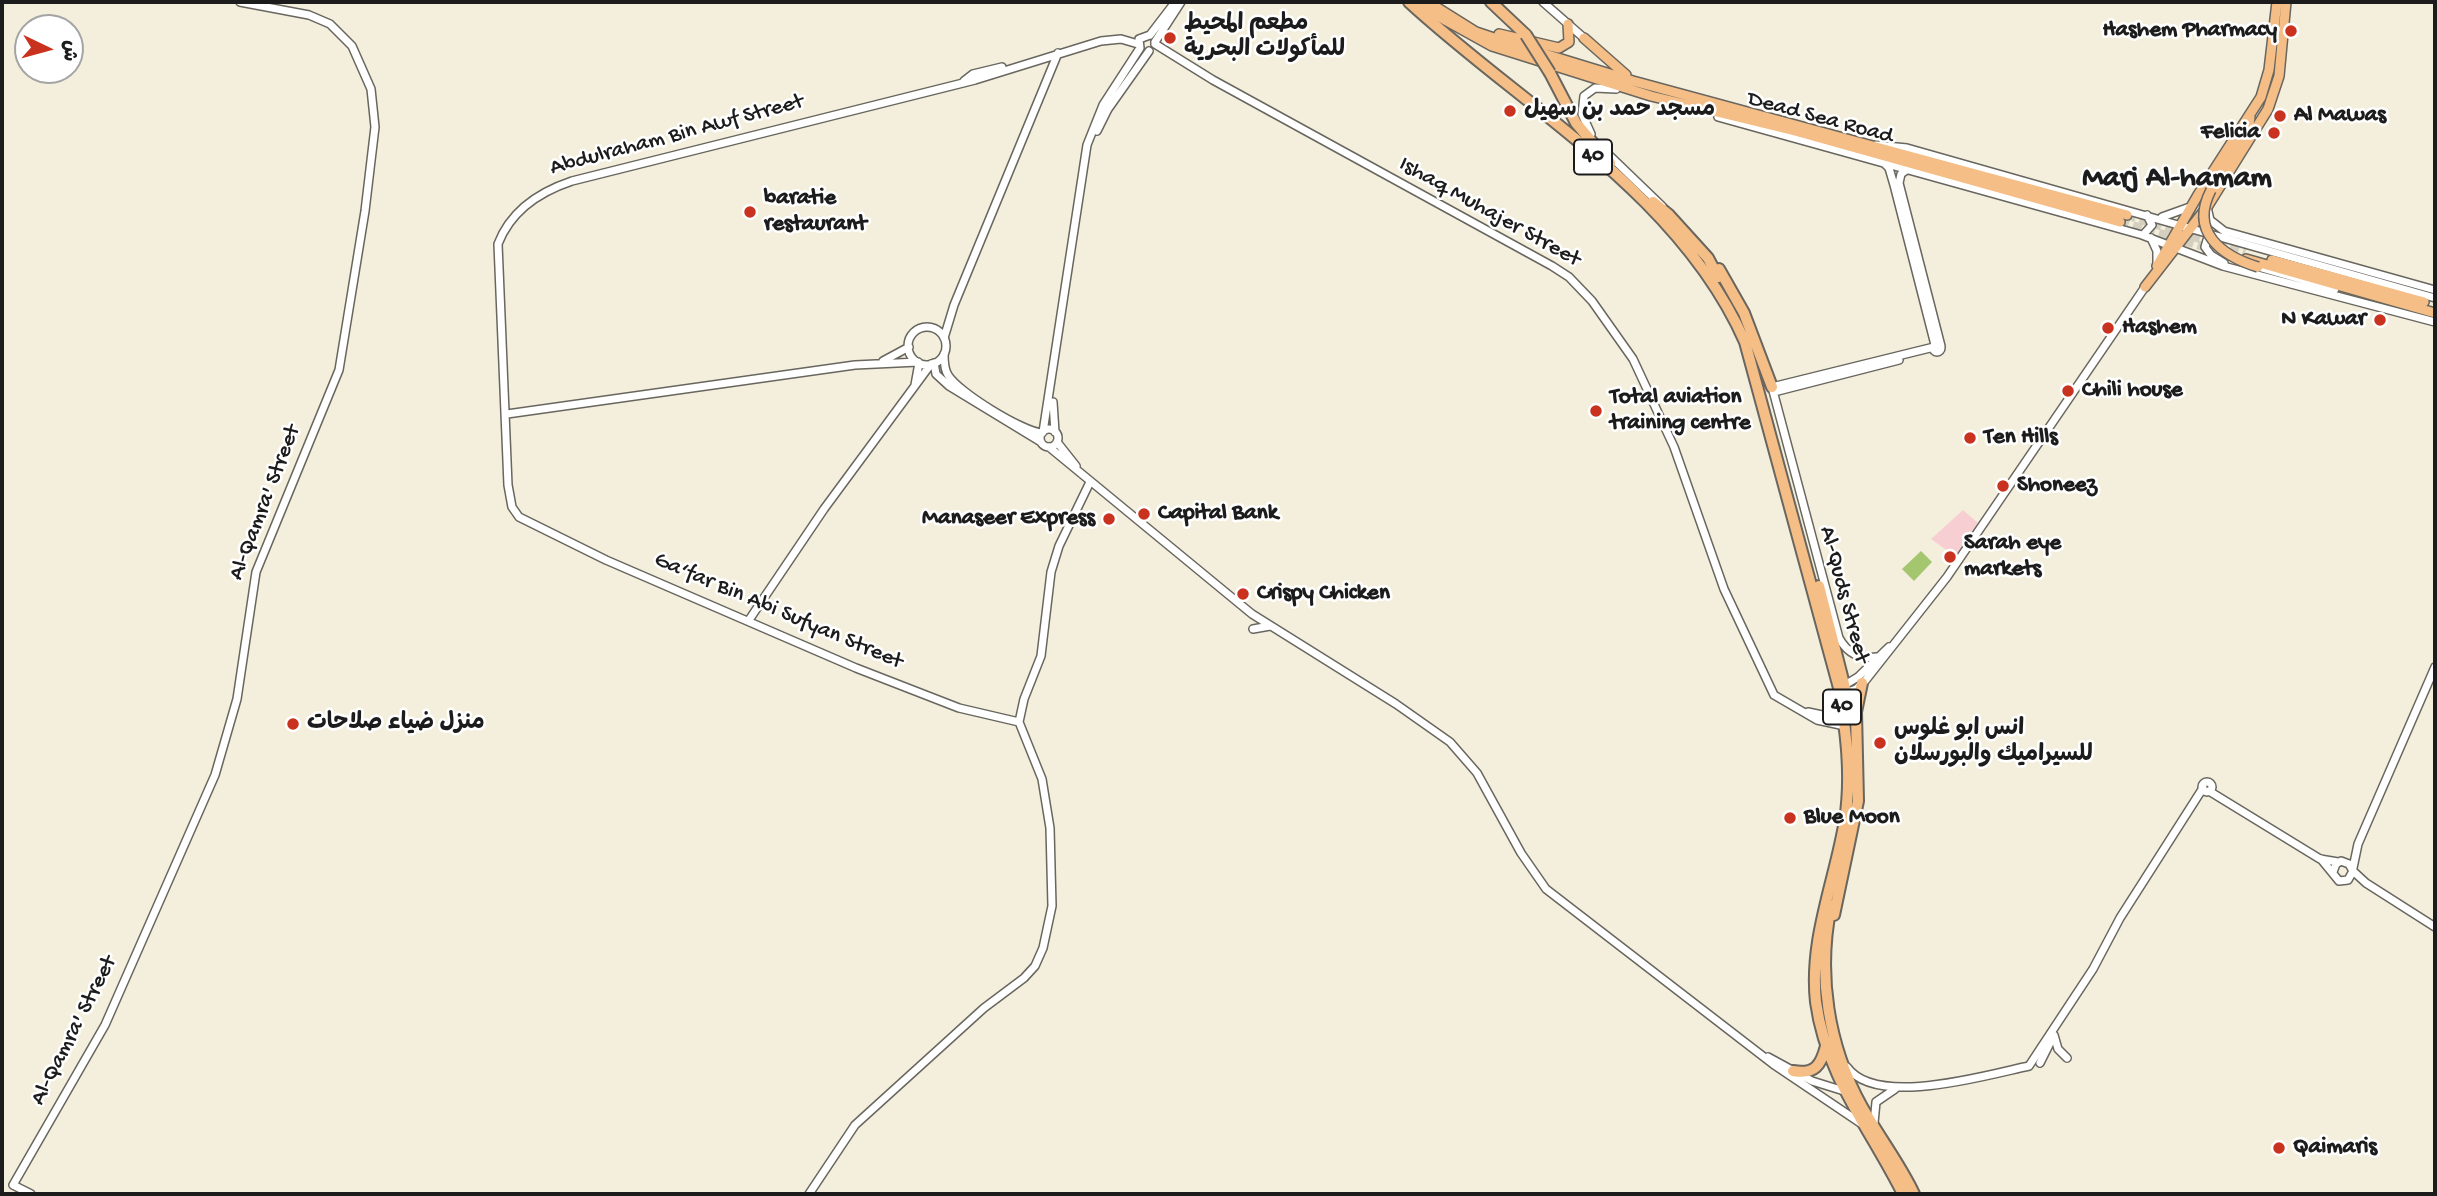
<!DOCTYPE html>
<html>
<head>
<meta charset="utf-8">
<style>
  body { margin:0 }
  #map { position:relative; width:2437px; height:1196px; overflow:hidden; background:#f4efdc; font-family:"Gochi Hand","Playpen Sans Arabic",sans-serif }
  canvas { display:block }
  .frame { position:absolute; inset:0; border:4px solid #1c1c1c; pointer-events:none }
  .north { position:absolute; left:14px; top:14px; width:70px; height:70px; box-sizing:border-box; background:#fff; border:2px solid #a4a4a4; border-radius:50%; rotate:95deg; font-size:19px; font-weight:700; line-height:28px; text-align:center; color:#1c1c1c }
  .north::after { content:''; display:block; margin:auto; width:24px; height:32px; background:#c8321e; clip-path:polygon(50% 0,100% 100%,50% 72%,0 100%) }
</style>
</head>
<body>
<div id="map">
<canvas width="2437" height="1196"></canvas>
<div class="frame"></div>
<div class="north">ش</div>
</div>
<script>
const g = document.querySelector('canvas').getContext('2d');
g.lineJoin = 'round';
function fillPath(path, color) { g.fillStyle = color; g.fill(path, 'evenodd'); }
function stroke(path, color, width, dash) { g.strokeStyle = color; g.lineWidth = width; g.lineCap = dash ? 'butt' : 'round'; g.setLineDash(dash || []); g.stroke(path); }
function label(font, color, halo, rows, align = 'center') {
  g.font = font + ' "Gochi Hand","Playpen Sans Arabic",sans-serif'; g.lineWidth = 5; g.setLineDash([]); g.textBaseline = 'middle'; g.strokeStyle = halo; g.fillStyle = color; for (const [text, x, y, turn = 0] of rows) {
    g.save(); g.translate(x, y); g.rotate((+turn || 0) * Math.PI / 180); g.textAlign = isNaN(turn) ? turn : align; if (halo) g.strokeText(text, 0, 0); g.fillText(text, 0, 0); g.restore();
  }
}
const built = new Path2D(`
  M1963 510 1978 523 1956 557 1931 539Z`);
const green = new Path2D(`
  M1921 551 1932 562 1914 581 1902 569Z`);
const majorTunnel = new Path2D(`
  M2127 215 2245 253
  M2120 222 2226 253`);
const minor = new Path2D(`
  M1543 2 1584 38
  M1150 35 1173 5
  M1155 42 1181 2
  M1155 44 1213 80 1552 266 1569 277 1592 301 1633 359 1674 447 1724 589 1774 695 1817 720 1845 726
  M964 81 973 74 1002 67
  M1718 117 2142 235 2223 266 2435 322
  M1097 131 1108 109 1149 51
  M1591 134 1582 114 1584 96 1595 88 1616 89
  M1876 145 1907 148 2435 298
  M1608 154 1662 206
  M1883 162 1889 168 1894 185 1935 345
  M1908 169 1901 174 1899 183 1941 346
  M2207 207 2210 220 2224 231 2435 290
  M2162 217 2190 207
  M2143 235 2152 225 2147 215
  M2213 236 2207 240 2205 247 2211 255 2224 263
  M2151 238 2157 251V263
  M2258 267 2335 289
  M908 346a19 19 0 1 1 38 0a19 19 0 1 1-38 0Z
  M944 338 954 305 1058 53
  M1933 348a4 4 0 1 1 8 0a4 4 0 1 1-8 0Z
  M944 354C944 361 944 369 948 375 958 392 1023 432 1042 433
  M883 361 909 347
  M934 363 936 374 949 386 1041 442
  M915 385 919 363
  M1774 392 1899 360
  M1053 402 1055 432
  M507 414 855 365 918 362
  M1040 438a9 9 0 1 1 18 0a9 9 0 1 1-18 0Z
  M1043 432 1087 145 1103 105 1140 48 1139 39 1150 35
  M1057 442 1076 466
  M1049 447 1252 614 1396 704 1450 742 1477 773 1521 853 1546 889 1773 1064 1862 1124
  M749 620 824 509 931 364
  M1253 629 1270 626
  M1877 657C1859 659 1848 654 1839 638L1772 387 1934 347
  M1843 686 1858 677 1889 647
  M1843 694 1856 689 1865 681 1947 577 2145 287
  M1808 712 1836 718 1843 713
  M1019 722 959 708 856 668 606 560 519 517 512 507 508 485 498 244C511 210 539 192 572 181L975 80 1101 41 1121 39 1138 44
  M2202 787a5 5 0 1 1 10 0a5 5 0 1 1-10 0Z
  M2209 791 2320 859 2338 862
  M2321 859 2339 881 2348 880 2353 871 2349 864 2341 861 2336 864 2333 872
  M2353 868 2358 844 2435 667
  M2353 871 2366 883 2435 927
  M2054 1035 2058 1049 2067 1058
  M1768 1057 1812 1081 1844 1091
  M2040 1063 2052 1039
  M1847 1067C1876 1108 1987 1075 2029 1066L2093 969 2120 918 2203 788
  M1874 1123 1876 1102 1895 1089
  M31 1194 13 1185 105 1025 215 775 237 699 256 572 339 370 365 211 375 127 371 89 352 46 330 24 309 15 240 2
  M809 1194 855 1125 984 1008 1024 978 1035 966 1043 948 1052 906 1050 828 1042 779 1019 722 1024 699 1041 656 1051 572 1059 546 1090 482`);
const major = new Path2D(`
  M1428 2 1476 32 1512 44 1633 81 2127 215
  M1418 5 1492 46 1651 96 1795 131 2120 222
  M1499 34 1559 48 1569 42 1568 24
  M1584 38 1626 75
  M2211 190 2248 131 2250 117
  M2246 259 2435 313
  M2272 260 2424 302
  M2157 266 2198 195 2261 97 2269 70 2277 2
  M2145 287 2207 207 2268 109 2279 76 2286 2`);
const highway = new Path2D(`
  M1409 2C1524 108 1680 194 1745 342L1839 688C1846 732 1852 775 1845 820 1835 881 1809 939 1816 1002 1826 1076 1871 1130 1903 1194
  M1491 2 1526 35
  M1550 73 1576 123 1610 163
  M1653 202 1669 215 1708 258 1718 277
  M1719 269 1744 313 1772 387
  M1819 586 1848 700
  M1831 906C1817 974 1828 1046 1862 1107 1879 1137 1900 1164 1914 1194
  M1834 915 1858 801 1856 712 1862 683
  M1793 1071C1815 1075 1821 1065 1826 1046`);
const majorBridge = new Path2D(`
  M2211 190C2189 232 2222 256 2258 267`);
const highwayBridge = new Path2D(`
  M1526 35 1550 73`);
const markers = [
  [2291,31,7,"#c8321e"],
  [1170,38,7,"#c8321e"],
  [1510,111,7,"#c8321e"],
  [2280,116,7,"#c8321e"],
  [2274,133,7,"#c8321e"],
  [750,212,7,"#c8321e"],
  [2380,320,7,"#c8321e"],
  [2108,328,7,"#c8321e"],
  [2068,391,7,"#c8321e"],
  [1596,411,7,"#c8321e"],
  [1970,438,7,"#c8321e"],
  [2003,486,7,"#c8321e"],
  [1144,514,7,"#c8321e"],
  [1109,519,7,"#c8321e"],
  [1950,557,7,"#c8321e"],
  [1243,594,7,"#c8321e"],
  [293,724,7,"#c8321e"],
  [1880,743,7,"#c8321e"],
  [1790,818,7,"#c8321e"],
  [2279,1148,7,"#c8321e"]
];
const shields = [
  [1593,157,38],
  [1842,707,38]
];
const shieldNames = [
  ["40",1593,157],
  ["40",1842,707]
];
const poiNames = [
  ["مطعم المحيط",1184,25],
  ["للمأكولات البحرية",1184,51],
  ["Hashem Pharmacy",2277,31,"right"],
  ["مسجد حمد بن سهيل",1524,111],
  ["Al Mawas",2294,116],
  ["Felicia",2260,133,"right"],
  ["baratie",764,199],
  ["restaurant",764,225],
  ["N Kawar",2366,320,"right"],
  ["Hashem",2122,328],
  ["Chili house",2082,391],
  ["Total aviation",1610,398],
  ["training centre",1610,424],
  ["Ten Hills",1984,438],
  ["Shoneez",2017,486],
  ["Capital Bank",1158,514],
  ["Manaseer Express",1095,519,"right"],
  ["Sarah eye",1964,544],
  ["markets",1964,570],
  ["Crispy Chicken",1257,594],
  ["منزل ضياء صلاحات",307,724],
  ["انس ابو غلوس",1894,730],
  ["للسيراميك والبورسلان",1894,756],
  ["Blue Moon",1804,818],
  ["Qaimaris",2293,1148]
];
const streetNames = [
  ["Dead Sea Road",1820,119,15],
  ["Abdulraham Bin Awf Street",677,136,-15],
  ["Ishaq Muhajer Street",1489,213,29],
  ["Al-Qamra' Street",266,503,-69],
  ["Al-Quds Street",1843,595,75],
  ["Ga‘far Bin Abi Sufyan Street",778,612,23],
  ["Al-Qamra' Street",75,1031,-63]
];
const districtNames = [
  ["Marj Al-hamam",2177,180]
];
fillPath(built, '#f7cfd2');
fillPath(green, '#a3c66f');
stroke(majorTunnel, '#d4cfbf', 9, [9, 4.5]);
stroke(minor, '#68665f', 10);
stroke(major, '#68665f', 12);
stroke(highway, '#68665f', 14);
stroke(minor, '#fff', 7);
stroke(major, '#f6be87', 9);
stroke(highway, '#f6be87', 10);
stroke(majorBridge, '#68665f', 12, []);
stroke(highwayBridge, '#68665f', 14, []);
stroke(majorBridge, '#f6be87', 9);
stroke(highwayBridge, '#f6be87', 10);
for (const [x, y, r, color] of markers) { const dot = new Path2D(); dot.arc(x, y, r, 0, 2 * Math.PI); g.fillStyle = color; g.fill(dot); stroke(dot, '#fff', 2.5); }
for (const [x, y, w] of shields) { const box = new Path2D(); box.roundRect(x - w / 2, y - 17.5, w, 35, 5); g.fillStyle = '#fff'; g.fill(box); stroke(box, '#1c1c1c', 2); }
label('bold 21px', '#1c1c1c', null, shieldNames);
label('bold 23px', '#1c1c1c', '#fff', poiNames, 'left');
label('23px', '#1c1c1c', '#fff', streetNames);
label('bold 30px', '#1c1c1c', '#fff', districtNames);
</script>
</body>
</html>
